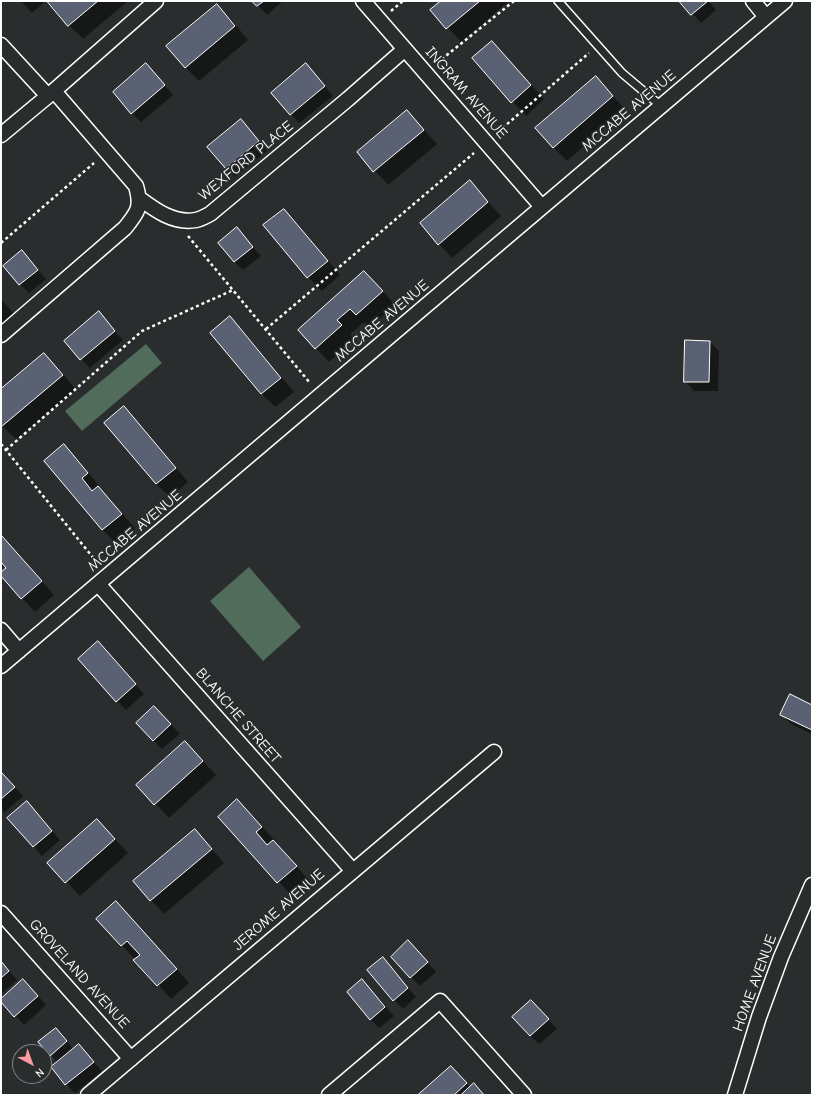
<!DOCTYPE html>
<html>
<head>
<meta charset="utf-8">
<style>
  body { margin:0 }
  #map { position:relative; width:813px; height:1096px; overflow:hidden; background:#2a2d2e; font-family:"Comic Neue",sans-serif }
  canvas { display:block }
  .frame { position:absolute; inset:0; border:2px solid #fff; pointer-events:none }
  .north { position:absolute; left:12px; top:1044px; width:40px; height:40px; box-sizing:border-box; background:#2a2d2e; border:1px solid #7f8182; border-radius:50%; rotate:139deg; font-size:11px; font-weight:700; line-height:16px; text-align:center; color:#fff }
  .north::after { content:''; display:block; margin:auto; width:14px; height:18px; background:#ff9aa2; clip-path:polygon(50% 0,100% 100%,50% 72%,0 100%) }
</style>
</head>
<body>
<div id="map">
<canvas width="813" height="1096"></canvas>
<div class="frame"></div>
<div class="north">N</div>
</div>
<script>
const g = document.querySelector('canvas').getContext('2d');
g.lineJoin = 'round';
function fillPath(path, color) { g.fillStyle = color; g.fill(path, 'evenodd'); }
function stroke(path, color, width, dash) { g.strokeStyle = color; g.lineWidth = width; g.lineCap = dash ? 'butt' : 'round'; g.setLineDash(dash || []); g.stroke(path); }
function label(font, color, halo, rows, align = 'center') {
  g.font = font + ' "Comic Neue",sans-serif'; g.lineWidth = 3.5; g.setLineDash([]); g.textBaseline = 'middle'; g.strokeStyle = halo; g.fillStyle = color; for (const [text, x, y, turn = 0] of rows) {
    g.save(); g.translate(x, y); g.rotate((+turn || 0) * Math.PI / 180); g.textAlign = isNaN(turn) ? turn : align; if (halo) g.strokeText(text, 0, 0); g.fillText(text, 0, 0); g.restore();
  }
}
const green = new Path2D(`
  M146 344 162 363 82 431 65 411Z
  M249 567 301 627 263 661 210 601Z`);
const shadow = new Path2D(`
  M21 1H46L32 13Z
  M49 1H128L83 39 69 25Z
  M254 1H283L267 15Z
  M442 1H509L461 42 432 10Z
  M681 1H708L716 10 701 23Z
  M217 5 230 18 248 40 199 81 186 68 168 46Z
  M505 56 544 99 526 116 473 58Z
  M155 74 173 95 141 122 132 113Z
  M315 74 333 96 299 123 291 114Z
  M596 78 626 110 567 161 553 147Z
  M407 111 437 144 388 185 358 152Z
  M250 130 267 151 235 177 226 168Z
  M470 182 501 216 452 258 439 244Z
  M284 210 297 223 340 275 322 291 308 277 265 225Z
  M237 229 261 256 243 270 234 261Z
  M30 261 46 279 29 293 20 284Z
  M378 285 395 305 370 328 364 322 350 334 355 340 329 362 299 330Z
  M1 299 15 315 1 326Z
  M99 313 123 340 90 368 81 359Z
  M230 318 243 331 294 392 275 407 262 394 211 333Z
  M710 342 719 351 718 391H694L685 381Z
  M44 354 58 368 76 390 16 439 1 425V390Z
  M123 408 137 421 188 482 170 497 156 484 105 423Z
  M64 446 77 459 100 487 99 488 135 528 116 543 103 530 45 461Z
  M1 535 54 595 35 612 1 575 7 568 5 566 1 569Z
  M107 652 144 694 126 710 117 701Z
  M812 706V734L791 724 781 714Z
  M163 716 180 734 162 749 153 740Z
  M185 742 216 775 169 818 138 785Z
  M1 772 23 796 5 812 1 809Z
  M36 811 60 840 42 856 9 818Z
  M251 814 275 841 274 842 310 881 292 896 219 817Z
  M97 820 128 853 80 896 49 863Z
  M195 830 224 863 164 914 151 900Z
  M129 916 189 983 171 999 98 919Z
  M417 951 436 972 420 986 411 977Z
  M382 958 416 997 403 1009 394 1000Z
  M1 962 17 980 1 994Z
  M362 980 394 1016 379 1028 370 1019Z
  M32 989 46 1005 24 1025 1 1000Z
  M540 1010 557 1029 539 1044 530 1036Z
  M56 1029 74 1050 79 1046 102 1071 75 1093 66 1084 58 1063 51 1055Z
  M451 1067 470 1087 484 1095H420Z`);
const building = new Path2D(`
  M47 1H98L68 26Z
  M252 1H264L257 6Z
  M441 1H480L446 29 430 10Z
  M679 1H708L691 15Z
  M217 4 235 26 185 68 166 46Z
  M492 41 531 85 511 103 472 58Z
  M146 63 165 85 131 114 113 92Z
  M306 63 325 86 290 115 271 93Z
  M596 76 613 96 553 148 535 128Z
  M407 110 424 130 373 172 357 152Z
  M241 119 259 141 226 169 207 147Z
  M470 180 488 202 438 245 420 223Z
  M284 209 328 261 307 278 263 225Z
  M237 227 253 247 234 262 218 243Z
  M22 250 38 270 19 285 3 266Z
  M364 271 383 291 356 315 350 309 337 320 342 325 315 349 298 330Z
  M99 311 115 331 80 360 64 341Z
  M230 316 281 378 261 394 210 333Z
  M685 340 710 341 709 382H684Z
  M44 353 63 375 1 427V389Z
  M124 406 176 468 156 484 104 423Z
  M64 444 88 473 82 478 92 491 98 486 122 514 102 530 44 461Z
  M1 535 42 581 21 599 1 576V572L6 568 1 562Z
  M98 641 136 684 116 702 78 659Z
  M790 694 812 705V730L780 715Z
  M154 706 171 724 153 741 136 723Z
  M185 741 203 761 154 805 136 785Z
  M1 772 15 787 1 799Z
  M237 799 262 827 256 832 267 845 273 840 297 866 277 883 218 817Z
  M27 801 52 831 33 847 7 818Z
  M97 819 115 839 65 883 47 863Z
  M195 829 212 849 150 901 133 881Z
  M116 901 177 969 157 986 133 960 140 955 127 941 121 946 96 919Z
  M408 940 428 962 410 978 391 957Z
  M383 957 408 988 393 1001 367 970Z
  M1 961 9 971 1 978Z
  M23 979 38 996 14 1017 1 1002V999Z
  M362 979 385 1007 370 1020 347 992Z
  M531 1000 549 1019 530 1036 512 1017Z
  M56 1028 67 1041 50 1056 38 1042Z
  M79 1044 94 1062 65 1085 51 1067Z
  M451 1066 467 1083 454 1095H418Z
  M474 1083 484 1095H461Z`);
const path = new Path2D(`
  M391 11 403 1
  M437 63 514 1
  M498 132 589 53
  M188 236 310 383
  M1 243 94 163
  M266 329 474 153
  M1 444 95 560 96 564
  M6 450 142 331 233 290`);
const lane = new Path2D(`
  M558 1 622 73 661 106`);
const street = new Path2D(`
  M363 1 542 207
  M753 1 766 17
  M1 45 48 96
  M1 135 48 96 156 1
  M139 198C155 210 174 224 196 220 201 219 206 216 210 214L348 99 405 49
  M1 335 125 228C138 212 142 207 136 186L54 91
  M99 585 352 870
  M1 630 19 651
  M1 666 785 1
  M1 913 131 1059
  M88 1095 494 752
  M329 1095 440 1001 524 1095
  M735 1095 759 1017 781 957 812 885`);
const streetNames = [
  ["INGRAM AVENUE",466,93,49],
  ["MCCABE AVENUE",629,111,-40],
  ["WEXFORD PLACE",246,161,-39],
  ["MCCABE AVENUE",382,321,-40],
  ["MCCABE AVENUE",135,531,-40],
  ["BLANCHE STREET",238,716,49],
  ["JEROME AVENUE",279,910,-41],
  ["GROVELAND AVENUE",79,974,48],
  ["HOME AVENUE",755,983,-70]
];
fillPath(green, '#516c5b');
fillPath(shadow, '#0007');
fillPath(building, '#5a6172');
stroke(building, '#fff', 1);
stroke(lane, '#fff', 10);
stroke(street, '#fff', 17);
stroke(path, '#fff', 2.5, [3, 3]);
stroke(lane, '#2a2d2e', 7);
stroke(street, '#2a2d2e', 14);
label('15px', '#fff', '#2a2d2e', streetNames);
</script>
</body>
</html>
